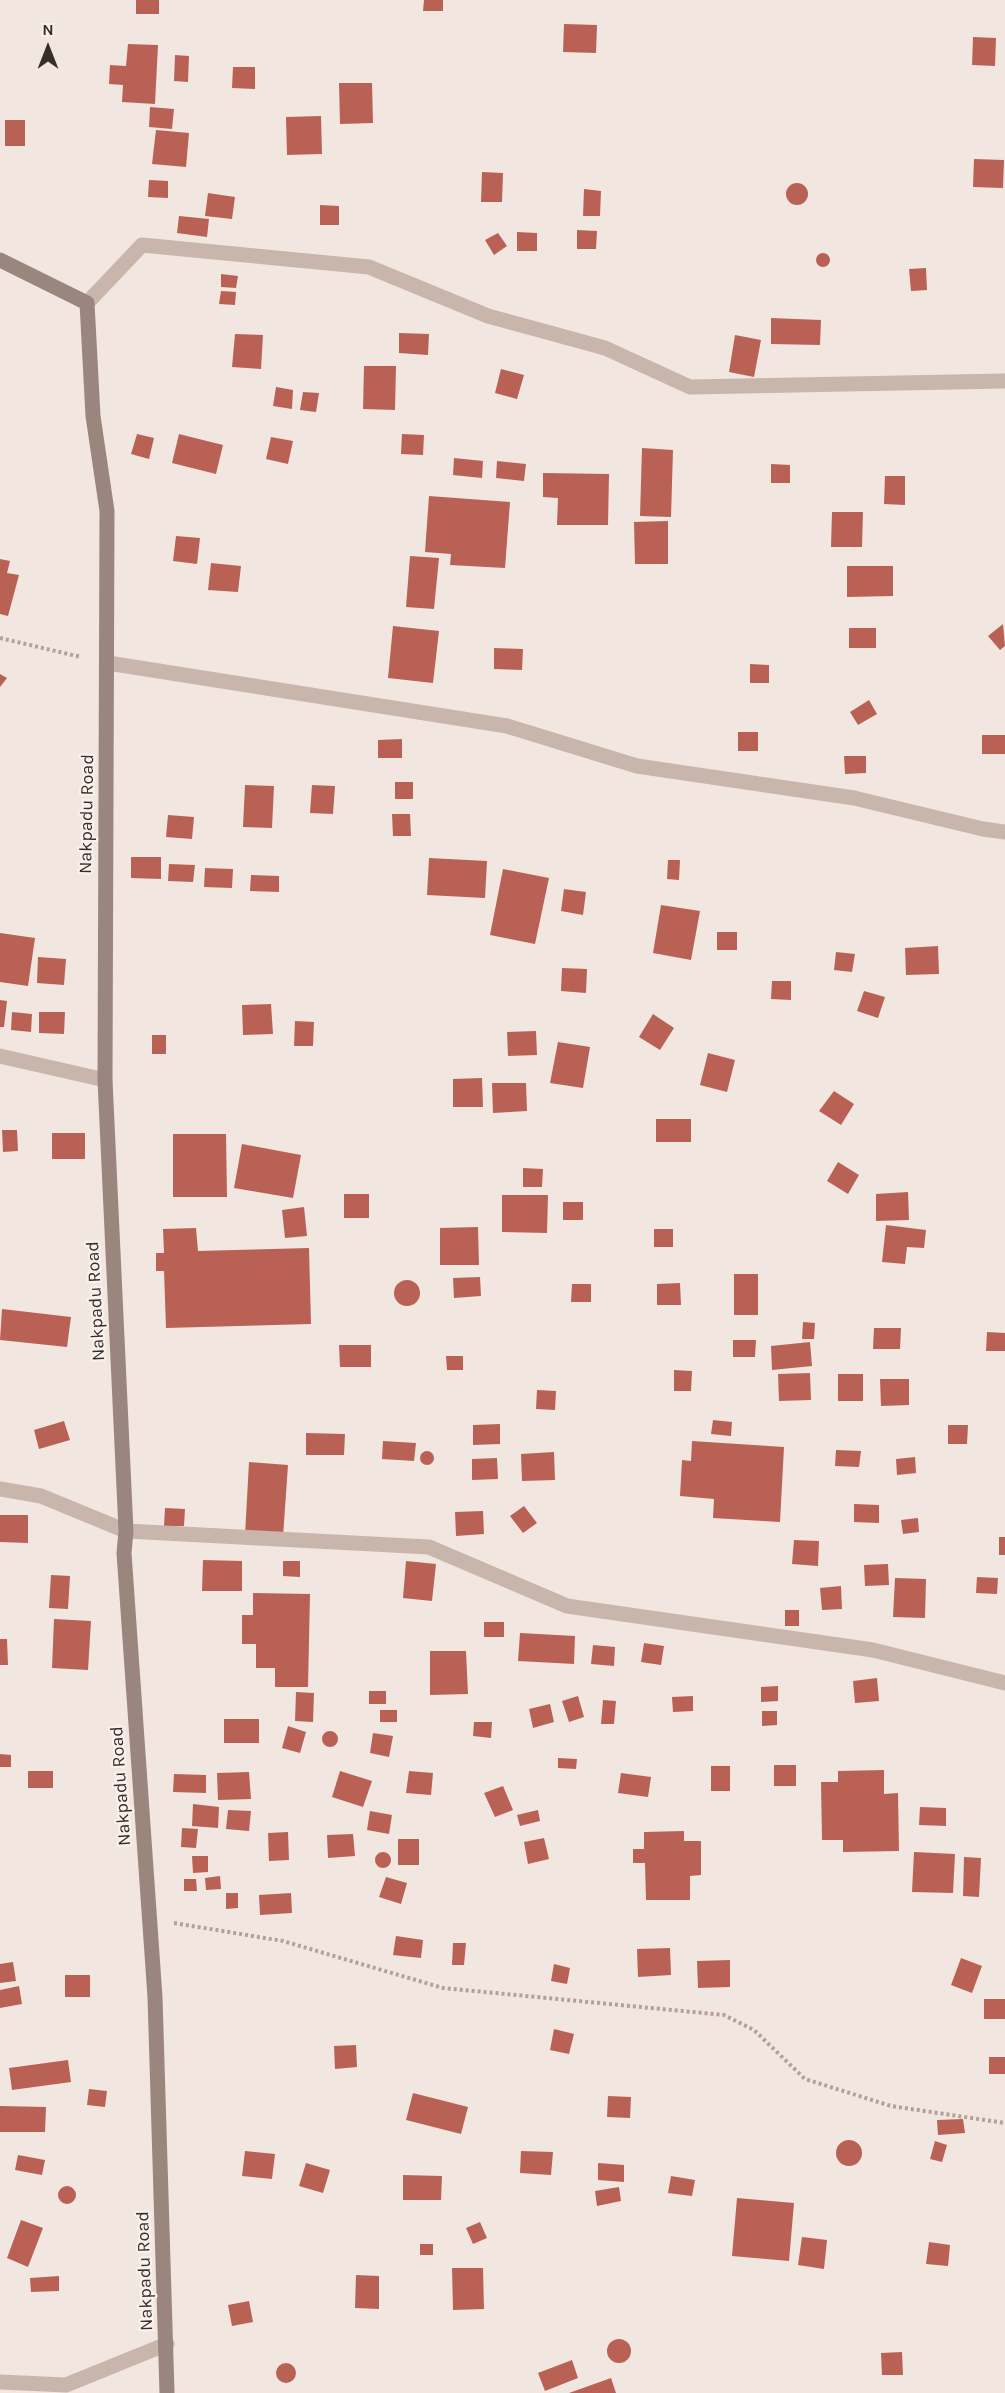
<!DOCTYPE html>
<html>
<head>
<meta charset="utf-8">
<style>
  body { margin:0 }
  #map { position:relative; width:1005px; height:2393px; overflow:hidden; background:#f1e7e0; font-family:Karla,sans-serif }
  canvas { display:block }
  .north { position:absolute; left:18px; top:18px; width:60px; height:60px; -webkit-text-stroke:4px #f9f2ec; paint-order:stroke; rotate:0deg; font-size:16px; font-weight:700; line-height:24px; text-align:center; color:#372d2b }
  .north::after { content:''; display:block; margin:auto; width:21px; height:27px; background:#372d2b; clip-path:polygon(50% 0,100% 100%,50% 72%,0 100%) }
</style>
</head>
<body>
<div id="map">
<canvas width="1005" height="2393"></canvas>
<div class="north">N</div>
</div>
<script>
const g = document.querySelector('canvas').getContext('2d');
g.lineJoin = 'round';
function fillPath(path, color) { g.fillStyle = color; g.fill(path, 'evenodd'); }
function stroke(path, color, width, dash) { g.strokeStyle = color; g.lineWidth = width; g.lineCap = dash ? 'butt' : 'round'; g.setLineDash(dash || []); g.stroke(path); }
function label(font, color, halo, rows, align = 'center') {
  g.font = font + ' Karla,sans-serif'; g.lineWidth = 4.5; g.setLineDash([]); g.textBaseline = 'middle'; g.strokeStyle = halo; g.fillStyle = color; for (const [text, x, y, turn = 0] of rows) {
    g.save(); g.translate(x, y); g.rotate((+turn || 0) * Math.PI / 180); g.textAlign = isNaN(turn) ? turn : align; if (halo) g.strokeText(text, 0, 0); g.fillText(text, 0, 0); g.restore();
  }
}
const building = new Path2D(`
  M136 0H159V14H136Z
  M424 0H443V11H423Z
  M564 24 597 25 596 53 563 52Z
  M973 37 996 38 995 66 972 65Z
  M128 44 158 45 155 104 122 102 123 85 109 84 110 65 126 66Z
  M175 55 189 56 188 82 174 81Z
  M233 67H255V89L232 88Z
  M339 83H372L373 123 340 124Z
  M150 107 174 109 172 129 149 127Z
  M321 116 322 154 287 155 286 117Z
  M5 120H25V146H5Z
  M156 130 189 133 186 167 152 164Z
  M974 159 1004 160 1003 188 973 187Z
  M482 172 503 173 502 202H481Z
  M149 180 168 181V198L148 197Z
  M786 194a11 11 0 1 1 22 0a11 11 0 1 1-22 0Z
  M584 189 601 191 600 216H583Z
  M208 193 235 197 232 219 205 216Z
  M320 205 339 206V225H320Z
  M179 216 209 219 207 237 177 233Z
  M577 230 597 231 596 249H577Z
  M517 232 537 233V251H517Z
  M498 233 507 246 494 255 485 240Z
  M816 260a7 7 0 1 1 14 0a7 7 0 1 1-14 0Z
  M926 268 927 290 911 291 909 269Z
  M221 274 238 276 236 288 221 287Z
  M221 291 236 292 235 305 219 304Z
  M771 318 821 320 820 345 771 344Z
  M399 333 429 334 428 355 399 353Z
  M235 334 263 335 261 369 232 367Z
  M735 335 761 340 754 377 729 372Z
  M364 366H396L395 410 363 409Z
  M501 369 524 375 517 399 495 393Z
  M276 387 293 390 292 409 273 406Z
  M303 392 319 393 316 412 300 410Z
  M137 434 154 438 149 459 131 454Z
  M179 434 223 445 216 474 172 463Z
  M402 434 424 435 423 455 401 454Z
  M271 437 293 441 288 464 266 459Z
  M642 448 673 450 671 517 640 516Z
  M454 458 483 461 482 478 453 475Z
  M497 461 526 464 524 481 496 478Z
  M771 464 790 465V483H771Z
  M543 473 609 474 608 525H557L558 498 543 497Z
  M885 476H905V505L884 504Z
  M429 496 510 502 505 568 450 565 451 554 425 552Z
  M832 512H863L862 547H831Z
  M668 521V564H635L634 522Z
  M176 536 200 538 197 564 173 561Z
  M410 556 439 558 434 609 406 607Z
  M0 559 10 561 7 573 19 575 8 616 0 614Z
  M211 563 241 566 238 592 208 590Z
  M847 566H893V596L847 597Z
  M1003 624 1005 646 1000 650 988 636Z
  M393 626 439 631 433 683 388 678Z
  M849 628H876V648H849Z
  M494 648 523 649 522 670 494 669Z
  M750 664 769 665V683H750Z
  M0 674 7 678 0 687Z
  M869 700 877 714 858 725 850 712Z
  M738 732H758V751H738Z
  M982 735H1005V754H982Z
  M402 739V758H378V740Z
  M844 756H866V773L845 774Z
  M395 782H413V799H395Z
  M245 785 274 786 272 828 243 827Z
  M312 785 335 786 333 814 310 813Z
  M392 814H410L411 836H393Z
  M168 815 194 817 192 839 166 837Z
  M131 857H161V879L131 878Z
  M429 858 487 861 485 898 427 895Z
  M668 860H680L679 880 667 879Z
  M169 864 195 865 193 882 168 881Z
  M205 868 233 869 232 888 204 887Z
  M503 869 549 878 535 944 490 935Z
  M251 875 279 876V892L250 891Z
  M564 889 586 892 583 915 561 911Z
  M661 905 700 911 691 960 653 953Z
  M717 932H737V950H717Z
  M0 933 35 938 28 986 0 982Z
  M938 946 939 974 906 975 905 948Z
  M836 952 855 954 852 972 834 970Z
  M38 957 66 959 64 985 37 983Z
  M562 968 587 969 586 993 561 991Z
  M772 981H791V1000L771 999Z
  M864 991 885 997 878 1018 857 1011Z
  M0 1000 7 1001 4 1027H0Z
  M271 1004 273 1034 243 1035 242 1005Z
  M12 1012 32 1014 31 1032 11 1030Z
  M39 1012H65L64 1034 39 1033Z
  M653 1014 674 1028 660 1050 639 1037Z
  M295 1021 314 1022 313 1046H294Z
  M536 1031 537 1055 508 1056 507 1032Z
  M152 1035H166V1054H152Z
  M558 1042 590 1047 583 1088 550 1083Z
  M708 1053 735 1060 727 1092 700 1085Z
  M482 1078 483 1107H453V1079Z
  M492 1083H526L527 1111 493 1113Z
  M834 1091 854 1104 841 1125 819 1111Z
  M656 1119H691V1142H656Z
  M2 1130H17L18 1151 3 1152Z
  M52 1133H85V1159H52Z
  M173 1134H226L227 1197H173Z
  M242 1144 301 1155 293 1198 234 1188Z
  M838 1162 859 1175 848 1194 827 1181Z
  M523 1168 543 1169 542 1187H523Z
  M908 1192 909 1220 876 1221V1194Z
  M344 1194H369V1218H344Z
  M502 1195H548L547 1233 502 1232Z
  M563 1202H583V1220H563Z
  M304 1207 307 1236 285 1238 282 1210Z
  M886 1225 926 1230 924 1248 907 1247 905 1264 882 1262Z
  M478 1227 479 1265H440V1228Z
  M196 1228 198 1251 309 1248 311 1324 166 1328 164 1271H156V1253H164L163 1229Z
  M654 1229H673V1247H654Z
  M734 1274H758V1315H734Z
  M480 1277 481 1296 454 1298 453 1278Z
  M394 1293a13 13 0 1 1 26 0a13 13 0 1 1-26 0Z
  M680 1283 681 1305H657V1284Z
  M572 1284H591V1302H571Z
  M2 1309 71 1317 67 1347 0 1340Z
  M803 1322 815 1323 814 1339H802Z
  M874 1328H901L900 1349H873Z
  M987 1332 1005 1333V1351H986Z
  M733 1340H756L755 1357H733Z
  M810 1342 812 1366 772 1370 771 1346Z
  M339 1345H371V1367H340Z
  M446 1356H463V1370H447Z
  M674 1370 692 1371 691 1391H674Z
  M810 1373 811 1400 779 1401 778 1374Z
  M838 1374H863V1401H838Z
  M880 1379H909V1405L881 1406Z
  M537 1390 556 1391 555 1410 536 1409Z
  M713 1420 732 1422 731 1436 711 1434Z
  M64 1421 70 1440 39 1449 34 1430Z
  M500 1424V1444L473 1445V1425Z
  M948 1425H968L967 1444H948Z
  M306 1433 345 1434 344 1455H306Z
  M383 1441 416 1443 414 1461 382 1459Z
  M692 1441 784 1447 780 1522 713 1518 714 1499 680 1496 682 1460 691 1461Z
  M836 1450 861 1451 859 1467 835 1466Z
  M420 1458a7 7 0 1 1 14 0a7 7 0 1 1-14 0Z
  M554 1452 555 1480 522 1481 521 1454Z
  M915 1457 916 1473 897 1475 896 1459Z
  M497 1458 498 1479 472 1480V1459Z
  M249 1462 288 1465 283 1537 245 1535Z
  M854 1504 879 1505V1523L854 1522Z
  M524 1506 537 1523 523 1533 510 1516Z
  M165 1508 185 1509 184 1526H164Z
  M483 1511 484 1534 456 1536 455 1512Z
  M0 1515H28V1543L0 1542Z
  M918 1518 919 1532 903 1534 901 1520Z
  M999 1537H1005V1555H999Z
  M794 1540 819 1541 818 1566 792 1564Z
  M203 1560 242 1561V1591H202Z
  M283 1561H300V1577L283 1576Z
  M406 1561 436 1564 432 1601 403 1598Z
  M888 1564 889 1585 865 1586 864 1565Z
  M51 1575 70 1576 68 1609 49 1608Z
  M977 1577 998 1578 997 1594 976 1593Z
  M895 1578 926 1579 925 1618 893 1617Z
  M841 1586 842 1609 822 1610 820 1588Z
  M253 1593 310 1594 308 1687H275V1668H256V1644H242V1615H253Z
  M785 1610H799V1626H785Z
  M54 1619 91 1621 88 1670 52 1668Z
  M484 1622H504V1637H484Z
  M520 1633 575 1636 574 1664 518 1661Z
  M0 1639H7L8 1665H0Z
  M644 1643 664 1646 661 1665 641 1662Z
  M593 1645 615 1647 614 1666 591 1664Z
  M430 1651H466L468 1694 430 1695Z
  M877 1678 879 1701 855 1703 853 1681Z
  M778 1686V1701L761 1702V1687Z
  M369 1691H386V1704H369Z
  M296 1692 314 1693 313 1722 295 1721Z
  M578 1696 584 1717 569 1722 562 1701Z
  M693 1696V1711L673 1712 672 1697Z
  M603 1700 616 1701 614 1724H601Z
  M550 1704 554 1722 533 1728 529 1709Z
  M380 1710H397V1722H380Z
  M762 1711H777V1725L762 1726Z
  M224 1719H259V1743H224Z
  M474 1722H492L491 1738 473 1736Z
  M288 1726 306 1732 300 1753 282 1748Z
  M322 1739a8 8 0 1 1 16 0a8 8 0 1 1-16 0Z
  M373 1733 393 1736 389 1757 370 1753Z
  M0 1754 11 1755V1767H0Z
  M558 1758 577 1759 576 1769 558 1768Z
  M774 1765H796V1786H774Z
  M711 1766H730V1791H711Z
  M884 1770V1794L898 1793 899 1851 843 1852V1840H822L821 1782H838V1771Z
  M28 1771H53V1788H28Z
  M340 1771 372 1781 363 1807 332 1797Z
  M409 1771 433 1773 431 1795 406 1793Z
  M249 1772 251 1799 218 1800 217 1773Z
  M621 1773 651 1777 648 1797 618 1793Z
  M174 1774 206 1775V1793L173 1792Z
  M503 1786 513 1810 495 1817 484 1793Z
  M193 1804 219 1807 218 1828 192 1826Z
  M920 1807 946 1808V1826L919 1825Z
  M228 1810 251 1811 249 1831 226 1829Z
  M538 1810 540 1821 520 1826 517 1815Z
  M370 1811 392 1815 389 1834 367 1830Z
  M182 1828 198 1829 196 1848 181 1847Z
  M684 1831V1841H701V1875L690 1876V1900H646L645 1863H633V1849H644V1832Z
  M288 1832 289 1860 269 1861 268 1833Z
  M353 1834 355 1856 328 1858 327 1835Z
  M544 1838 549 1859 528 1864 524 1842Z
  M398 1839H419V1865H398Z
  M914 1852 955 1854 953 1893 912 1892Z
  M375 1860a8 8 0 1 1 16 0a8 8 0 1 1-16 0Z
  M192 1856H208V1872L193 1873Z
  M964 1857 981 1858 979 1897 963 1896Z
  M220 1876 221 1889 206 1890 205 1878Z
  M386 1877 407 1883 401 1904 379 1897Z
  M184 1879H196L197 1891H184Z
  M226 1893H238V1908L226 1909Z
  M291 1893 292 1913 260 1915 259 1895Z
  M396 1936 423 1940 421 1958 393 1955Z
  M453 1943H466L464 1965H452Z
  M670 1948 671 1975 638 1977 637 1949Z
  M961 1958 982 1966 972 1993 951 1985Z
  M730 1960V1987L698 1988 697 1961Z
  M13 1962 16 1981 0 1983V1964Z
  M554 1964 570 1968 567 1984 551 1981Z
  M65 1975H90V1997H65Z
  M19 1986 22 2004 0 2008V1990Z
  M984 1999H1005V2019H984Z
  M554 2029 574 2034 569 2054 550 2050Z
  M356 2045 357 2067 335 2069 334 2046Z
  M989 2057H1005V2074H989Z
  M68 2060 71 2082 12 2090 9 2068Z
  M89 2089 107 2091 105 2107 87 2105Z
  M413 2093 468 2107 461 2134 406 2120Z
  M608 2096 631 2097 630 2118 607 2117Z
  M0 2106 46 2107 45 2132H0Z
  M963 2119 965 2133 938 2135 937 2120Z
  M836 2153a13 13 0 1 1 26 0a13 13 0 1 1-26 0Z
  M935 2141 947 2145 942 2162 930 2159Z
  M245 2151 275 2154 272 2179 242 2176Z
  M521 2151 553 2152 551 2175 520 2173Z
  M18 2155 45 2160 42 2175 15 2170Z
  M306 2163 330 2170 323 2193 299 2186Z
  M598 2163 624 2165V2182L598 2180Z
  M403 2175 442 2176 441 2200H403Z
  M671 2176 695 2180 692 2196 668 2193Z
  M58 2195a9 9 0 1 1 18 0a9 9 0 1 1-18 0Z
  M619 2187 621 2201 597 2206 595 2191Z
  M737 2198 794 2203 789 2261 732 2256Z
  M21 2220 43 2228 28 2267 7 2258Z
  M480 2222 487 2238 473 2244 466 2228Z
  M802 2237 827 2240 824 2269 798 2265Z
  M929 2242 950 2245 948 2266 926 2264Z
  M420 2244H433V2255H420Z
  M452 2268H483L484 2309 453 2310Z
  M356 2275 379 2276V2309L355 2308Z
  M59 2276V2291L31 2292 30 2278Z
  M249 2301 253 2322 232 2326 228 2305Z
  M607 2351a12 12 0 1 1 24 0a12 12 0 1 1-24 0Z
  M902 2352 903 2375H882L881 2353Z
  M572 2360 578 2378 545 2391 538 2373Z
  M276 2373a10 10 0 1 1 20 0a10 10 0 1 1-20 0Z
  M611 2378 616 2393H569Z`);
const path = new Path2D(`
  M0 638 81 657
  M174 1923 283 1941 443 1988 724 2015 754 2030 805 2079 891 2106 1005 2123`);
const street = new Path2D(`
  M87 303 142 245 369 267 488 316 605 348 690 387 1005 381
  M108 663 507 726 637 766 854 798 983 829 1005 832
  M0 1056 105 1080
  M0 1489 41 1496 126 1531 429 1547 567 1606 873 1650 1005 1683
  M0 2382 66 2385 167 2344`);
const secondary = new Path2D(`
  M0 260 87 303 93 416 107 511 105 1080 126 1531 124 1553 155 1997 167 2393`);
const streetNames = [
  ["Nakpadu Road",87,814,-89],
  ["Nakpadu Road",96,1301,-93],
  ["Nakpadu Road",121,1786,-94],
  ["Nakpadu Road",145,2271,-92]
];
fillPath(building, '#ba6155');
stroke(path, '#b4a097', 4, [3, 3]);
stroke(street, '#c8b6ad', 15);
stroke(secondary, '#9b867f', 15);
label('18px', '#372d2b', '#f9f2ec', streetNames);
</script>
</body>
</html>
